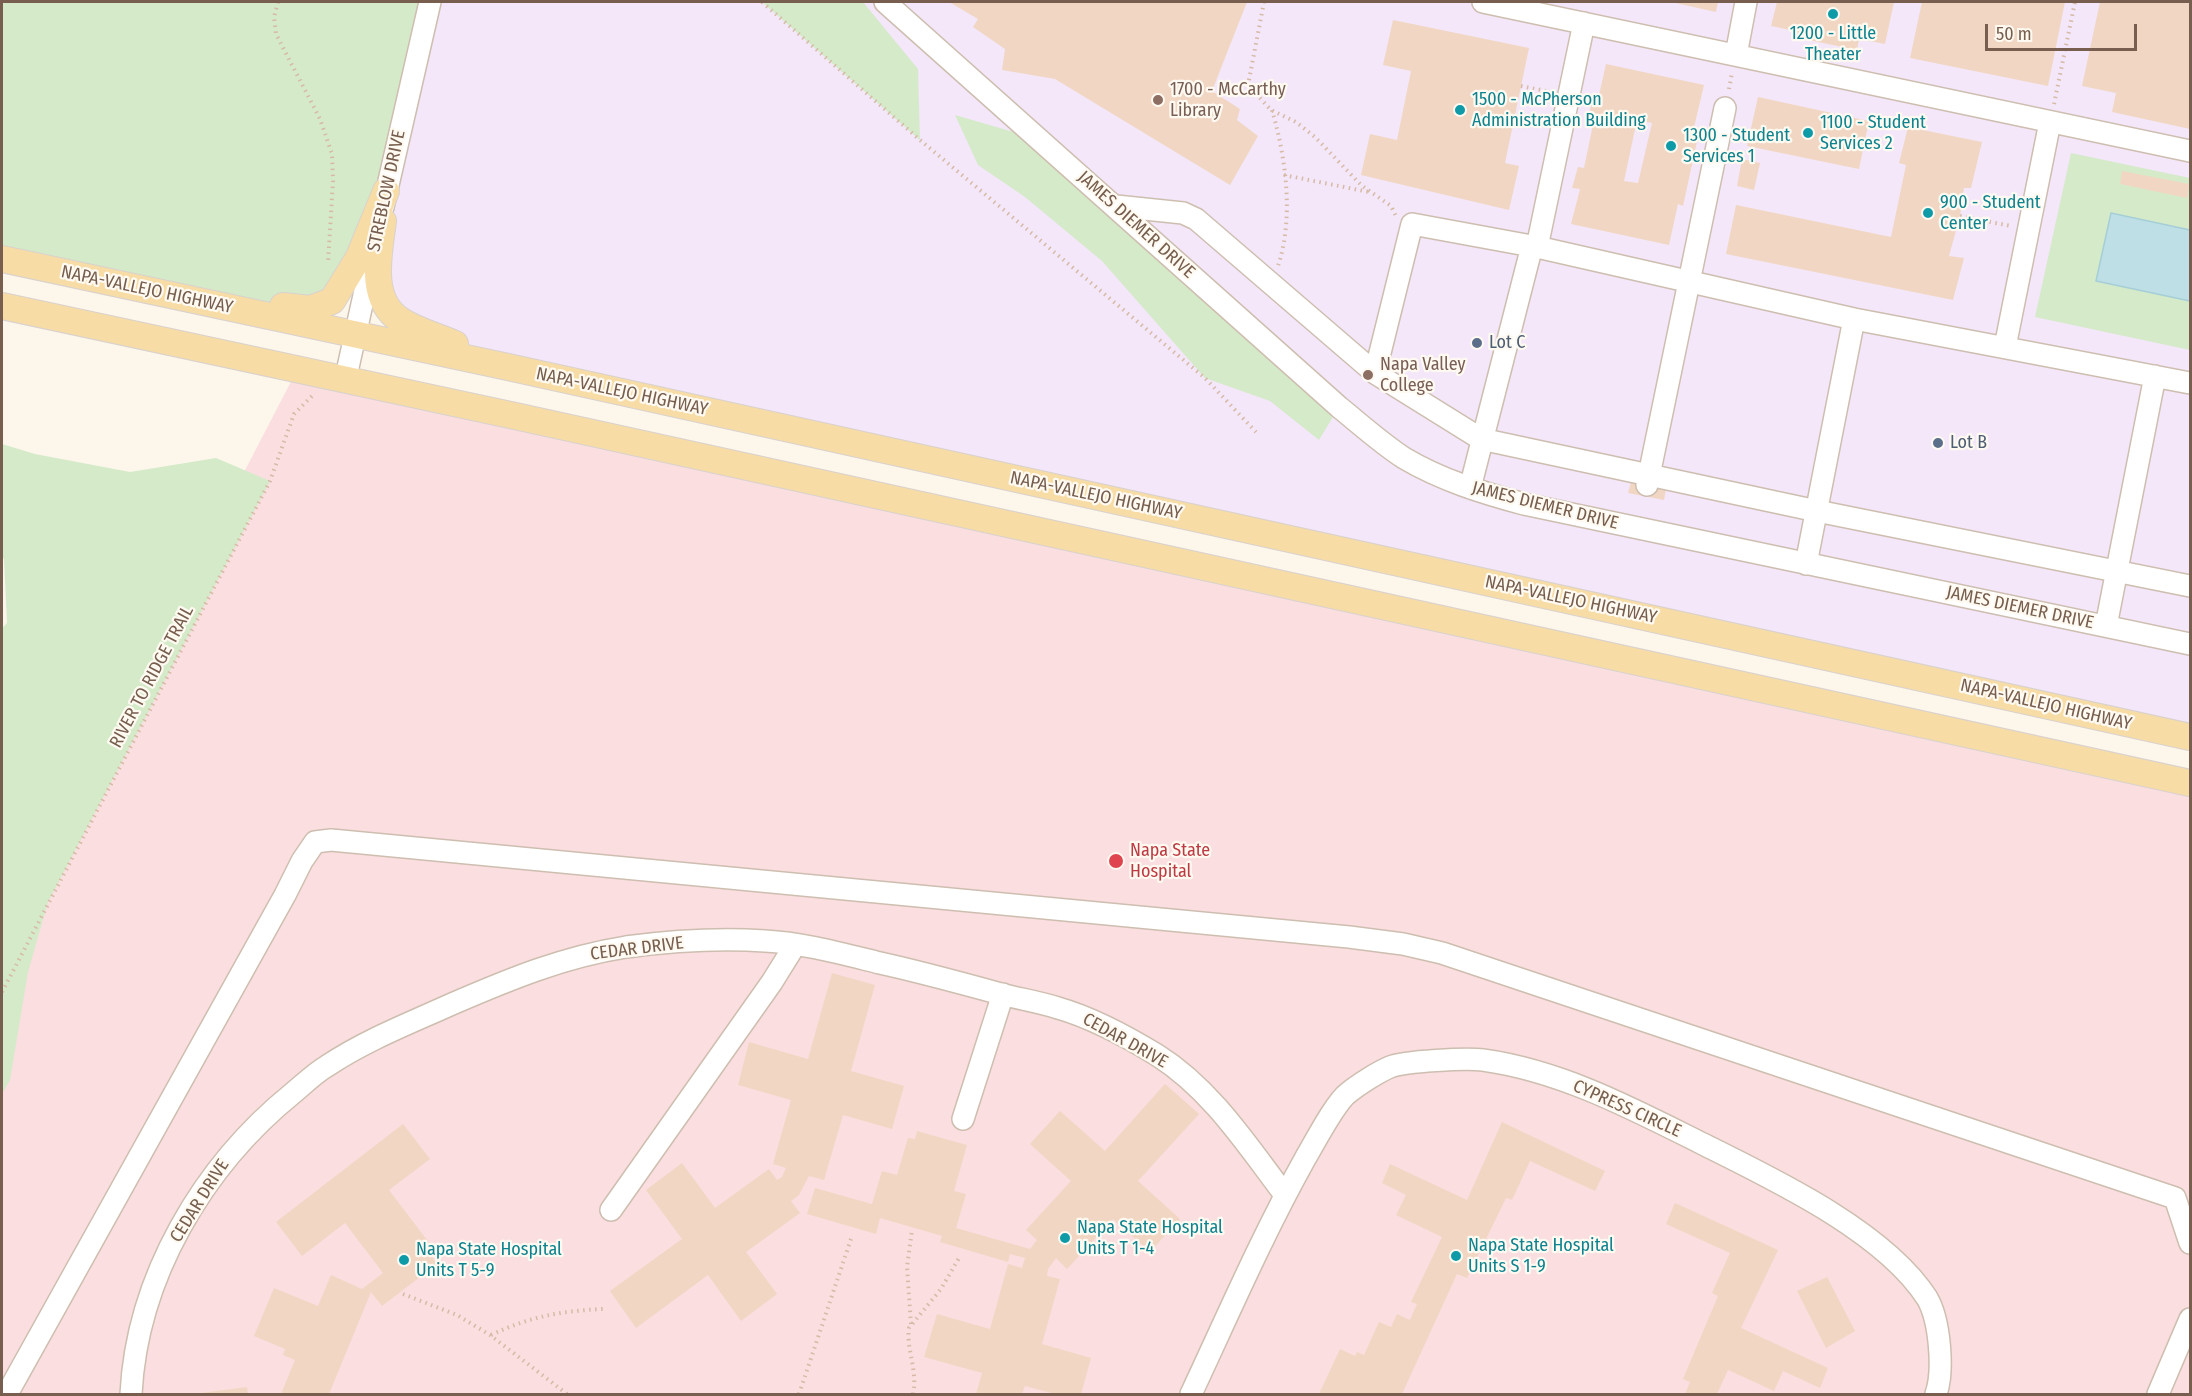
<!DOCTYPE html>
<html>
<head>
<meta charset="utf-8">
<style>
  body { margin:0 }
  #map { position:relative; width:2192px; height:1396px; overflow:hidden; background:#fcf6eb; font-family:"Fira Sans Condensed",sans-serif }
  canvas { display:block }
  .frame { position:absolute; inset:0; border:3px solid #775e4e; pointer-events:none }
  .scale { position:absolute; left:1985px; top:24px; width:152px; height:27px; box-sizing:border-box; border:3px solid #775e4e; border-top:0; padding-left:8px; font-size:18px; line-height:21px; white-space:nowrap; color:#775e4e; -webkit-text-stroke:4px #fefaf1; paint-order:stroke }
</style>
</head>
<body>
<div id="map">
<canvas width="2192" height="1396"></canvas>
<div class="frame"></div>
<div class="scale">50 m</div>
</div>
<script>
const g = document.querySelector('canvas').getContext('2d');
g.lineJoin = 'round';
function fillPath(path, color) { g.fillStyle = color; g.fill(path, 'evenodd'); }
function stroke(path, color, width, dash) { g.strokeStyle = color; g.lineWidth = width; g.lineCap = dash ? 'butt' : 'round'; g.setLineDash(dash || []); g.stroke(path); }
function label(font, color, halo, rows, align = 'center') {
  g.font = font + ' "Fira Sans Condensed",sans-serif'; g.lineWidth = 4.5; g.setLineDash([]); g.textBaseline = 'middle'; g.strokeStyle = halo; g.fillStyle = color; for (const [text, x, y, turn = 0] of rows) {
    g.save(); g.translate(x, y); g.rotate((+turn || 0) * Math.PI / 180); g.textAlign = isNaN(turn) ? turn : align; if (halo) g.strokeText(text, 0, 0); g.fillText(text, 0, 0); g.restore();
  }
}
const education = new Path2D(`
  M430 2H2190V737L508 367 407 324 378 281Z`);
const medical = new Path2D(`
  M297 370 2190 783V1394H2V939Z`);
const green = new Path2D(`
  M2 2H430L386 191 332 301 272 305 2 259Z
  M762 2H863L918 69 920 140Z
  M955 115 1041 140 1339 407 1319 440 1270 401 1205 378 1102 261 1025 197 978 165Z
  M2071 153 2190 178V350L2035 317Z
  M2 444 35 454 130 472 216 458 270 481 48 902 28 972 10 1080 2 1094V628L7 623 4 559 2 557Z`);
const water = new Path2D(`
  M2111 213 2190 230V301L2096 281Z`);
const building = new Path2D(`
  M949 2H1247L1212 91 1240 109 1237 120 1258 136 1230 185 1055 79 1002 70 1005 49 973 27 978 19Z
  M1671 2H1718L1716 12Z
  M1777 2H1894L1885 44 1859 39 1857 50 1794 37 1795 31 1771 26Z
  M1922 2H2065L2048 86 1910 58Z
  M2100 2H2190V129L2112 112 2116 93 2082 86Z
  M1393 20 1529 48 1505 163 1519 166 1509 210 1361 175 1370 134 1397 140 1411 71 1383 65Z
  M1606 64 1704 85 1692 136 1698 137 1683 206 1678 204 1669 245 1571 224 1580 189 1572 188 1578 167 1584 168 1595 115 1589 114 1594 93 1599 95ZM1637 120 1652 123 1638 183 1624 181Z
  M1758 97 1869 121 1859 169 1747 146Z
  M1908 127 1982 142 1971 188H1964L1960 216 1949 256 1964 258 1953 300 1726 254 1736 205 1891 237 1906 165 1899 163Z
  M1742 159 1760 163 1754 190 1737 186Z
  M2122 171 2189 184 2187 198 2120 184Z
  M1631 482 1666 489 1664 500 1628 493Z
  M832 973 875 985 851 1071 904 1086 892 1129 843 1115 824 1180 809 1176 799 1195 791 1201 800 1213 746 1252 777 1294 741 1321 708 1275 636 1328 610 1291 682 1239 646 1190 682 1163 715 1208 769 1169 777 1180 782 1177 786 1168 773 1164 791 1100 738 1085 749 1042 808 1059Z
  M1165 1084 1199 1114 1138 1181 1180 1219 1150 1252 1113 1219 1067 1269 1056 1258 1048 1269 1047 1276 1060 1279 1042 1344 1091 1358 1081 1394H1055L1025 1386 1022 1394H976L982 1373 924 1357 937 1314 990 1329 1008 1264 1022 1268 1025 1258 1010 1254 1008 1262 940 1242 942 1236 880 1218 876 1234 807 1214 815 1188 872 1204 882 1171 897 1175 908 1138 915 1139 917 1131 967 1145 954 1191 966 1194 956 1228 1030 1249 1037 1240 1026 1230 1071 1181 1030 1144 1060 1111 1105 1151Z
  M1502 1122 1605 1171 1595 1191 1530 1161 1512 1200 1506 1198 1467 1278 1457 1274 1402 1394H1319L1340 1349 1355 1356 1357 1352 1364 1355 1379 1322 1391 1327 1397 1314 1410 1320 1417 1304 1411 1302 1442 1237 1396 1215 1406 1195 1382 1183 1390 1164 1467 1200Z
  M403 1124 430 1159 389 1190 430 1244 425 1248 437 1264 382 1306 371 1292 329 1394H281L295 1360 283 1355 285 1349 254 1336 274 1288 318 1306 331 1275 362 1289 383 1273 345 1223 302 1256 276 1222Z
  M1675 1203 1778 1250 1741 1328 1828 1368 1820 1388 1783 1371 1774 1391 1728 1370 1717 1394H1685L1690 1382 1683 1379 1718 1296 1712 1293 1730 1253 1666 1224Z
  M1827 1277 1855 1331 1826 1348 1797 1291Z
  M247 1387 248 1394H202L201 1393Z`);
const path = new Path2D(`
  M278 2 274 17 276 34 320 119 332 154 333 181 328 263
  M762 2 920 140 1205 378 1256 432
  M1264 2 1248 85 1271 110 1296 122 1315 137 1361 185 1391 206 1396 216
  M1521 86 1551 92
  M1729 89 1732 73
  M2054 104 2075 2
  M1272 110C1286 158 1294 218 1278 266
  M1284 175 1369 192
  M1960 216 2011 226
  M2 992 270 481 294 414 312 396
  M403 1294 457 1315 490 1335 567 1394
  M911 1324 907 1267 912 1230
  M491 1335C529 1317 560 1311 603 1309
  M799 1394 851 1239
  M913 1394C918 1370 906 1350 909 1328L941 1289 959 1258`);
const minor = new Path2D(`
  M885 2 1339 407C1360 424 1381 443 1404 458 1441 480 1483 493 1524 504L2190 644
  M1483 2 2190 151
  M1736 55 1746 2
  M1116 206 1183 213 1196 219 1375 373
  M383 207 430 2
  M1537 247 1584 23
  M2005 347 2050 122
  M345 381 372 259
  M2190 383 1854 319 1537 247 1412 224 1375 373 1481 439 1817 511 2190 586
  M1647 485 1725 108
  M1470 488 1532 246
  M1806 564 1854 319
  M2106 626 2155 376
  M963 1119 1003 994
  M611 1210 772 982 795 945
  M7 1394 285 895 302 861 315 842 331 840 1349 937 1403 944 1442 953 2175 1198 2190 1243
  M131 1394C137 1277 203 1166 293 1093 304 1084 315 1073 327 1066 366 1040 410 1023 452 1004 510 979 563 957 626 947 671 941 719 938 765 941 803 943 843 954 880 963 921 972 961 983 1001 994 1020 999 1039 1002 1058 1008 1093 1018 1126 1036 1157 1055 1211 1089 1247 1145 1285 1195
  M1191 1394C1228 1315 1263 1234 1306 1157 1315 1142 1335 1103 1348 1093 1358 1085 1378 1072 1390 1067 1405 1061 1466 1058 1483 1060 1562 1071 1633 1109 1703 1144 1773 1179 1884 1231 1927 1298 1940 1320 1944 1371 1936 1394
  M2158 1394 2190 1319`);
const major = new Path2D(`
  M383 221C379 253 368 299 400 320 417 331 437 336 455 344
  M2 259 508 367 2190 737
  M2 306 515 416 2190 783
  M283 306 310 309 332 301 359 257 386 191`);
const markers = [
  [1833,14,6,"#0f9aa8"],
  [1158,100,6,"#8d6e63"],
  [1460,110,6,"#0f9aa8"],
  [1808,133,6,"#0f9aa8"],
  [1671,146,6,"#0f9aa8"],
  [1928,213,6,"#0f9aa8"],
  [1477,343,6,"#5c6f8a"],
  [1368,375,6,"#8d6e63"],
  [1938,443,6,"#5c6f8a"],
  [1116,861,8,"#e0444e"],
  [1065,1238,6,"#0f9aa8"],
  [1456,1256,6,"#0f9aa8"],
  [404,1260,6,"#0f9aa8"]
];
const cultureNames = [
  ["1200 - Little",1833,34,"center"],
  ["Theater",1833,55,"center"],
  ["1500 - McPherson",1472,100],
  ["Administration Building",1472,121],
  ["1100 - Student",1820,123],
  ["Services 2",1820,144],
  ["1300 - Student",1683,136],
  ["Services 1",1683,157],
  ["900 - Student",1940,203],
  ["Center",1940,224],
  ["Napa State Hospital",1077,1228],
  ["Units T 1-4",1077,1249],
  ["Napa State Hospital",1468,1246],
  ["Units S 1-9",1468,1267],
  ["Napa State Hospital",416,1250],
  ["Units T 5-9",416,1271]
];
const educationNames = [
  ["1700 - McCarthy",1170,90],
  ["Library",1170,111],
  ["Napa Valley",1380,365],
  ["College",1380,386]
];
const streetNames = [
  ["STREBLOW DRIVE",387,191,-78],
  ["JAMES DIEMER DRIVE",1136,225,42],
  ["NAPA-VALLEJO HIGHWAY",147,290,12],
  ["NAPA-VALLEJO HIGHWAY",622,392,12],
  ["NAPA-VALLEJO HIGHWAY",1096,496,12],
  ["JAMES DIEMER DRIVE",1545,506,14],
  ["NAPA-VALLEJO HIGHWAY",1571,600,12],
  ["JAMES DIEMER DRIVE",2020,608,12],
  ["RIVER TO RIDGE TRAIL",152,677,-62],
  ["NAPA-VALLEJO HIGHWAY",2046,705,13],
  ["CEDAR DRIVE",637,949,-7],
  ["CEDAR DRIVE",1125,1041,29],
  ["CYPRESS CIRCLE",1627,1109,24],
  ["CEDAR DRIVE",200,1201,-58]
];
const serviceNames = [
  ["Lot C",1489,343],
  ["Lot B",1950,443]
];
const healthNames = [
  ["Napa State",1130,851],
  ["Hospital",1130,872]
];
fillPath(education, '#f3e7f9');
fillPath(medical, '#fadee0');
fillPath(green, '#d5eac9');
fillPath(water, '#bfdfe6');
stroke(water, '#a5ced7', 1.5);
fillPath(building, '#f1d7c3');
stroke(minor, '#cebeb0', 24);
stroke(major, '#d9d2cd', 28);
stroke(path, '#d6baa5', 4, [1.5, 4.5]);
stroke(minor, '#fff', 21);
stroke(major, '#f8dca6', 26);
for (const [x, y, r, color] of markers) { const dot = new Path2D(); dot.arc(x, y, r, 0, 2 * Math.PI); g.fillStyle = color; g.fill(dot); stroke(dot, '#fefaf1', 2); }
label('18px', '#0d838f', '#fefaf1', cultureNames, 'left');
label('18px', '#785e54', '#fefaf1', educationNames, 'left');
label('18px', '#775e4e', '#fefaf1', streetNames);
label('18px', '#4e5e75', '#fefaf1', serviceNames, 'left');
label('18px', '#be3a42', '#fefaf1', healthNames, 'left');
</script>
</body>
</html>
